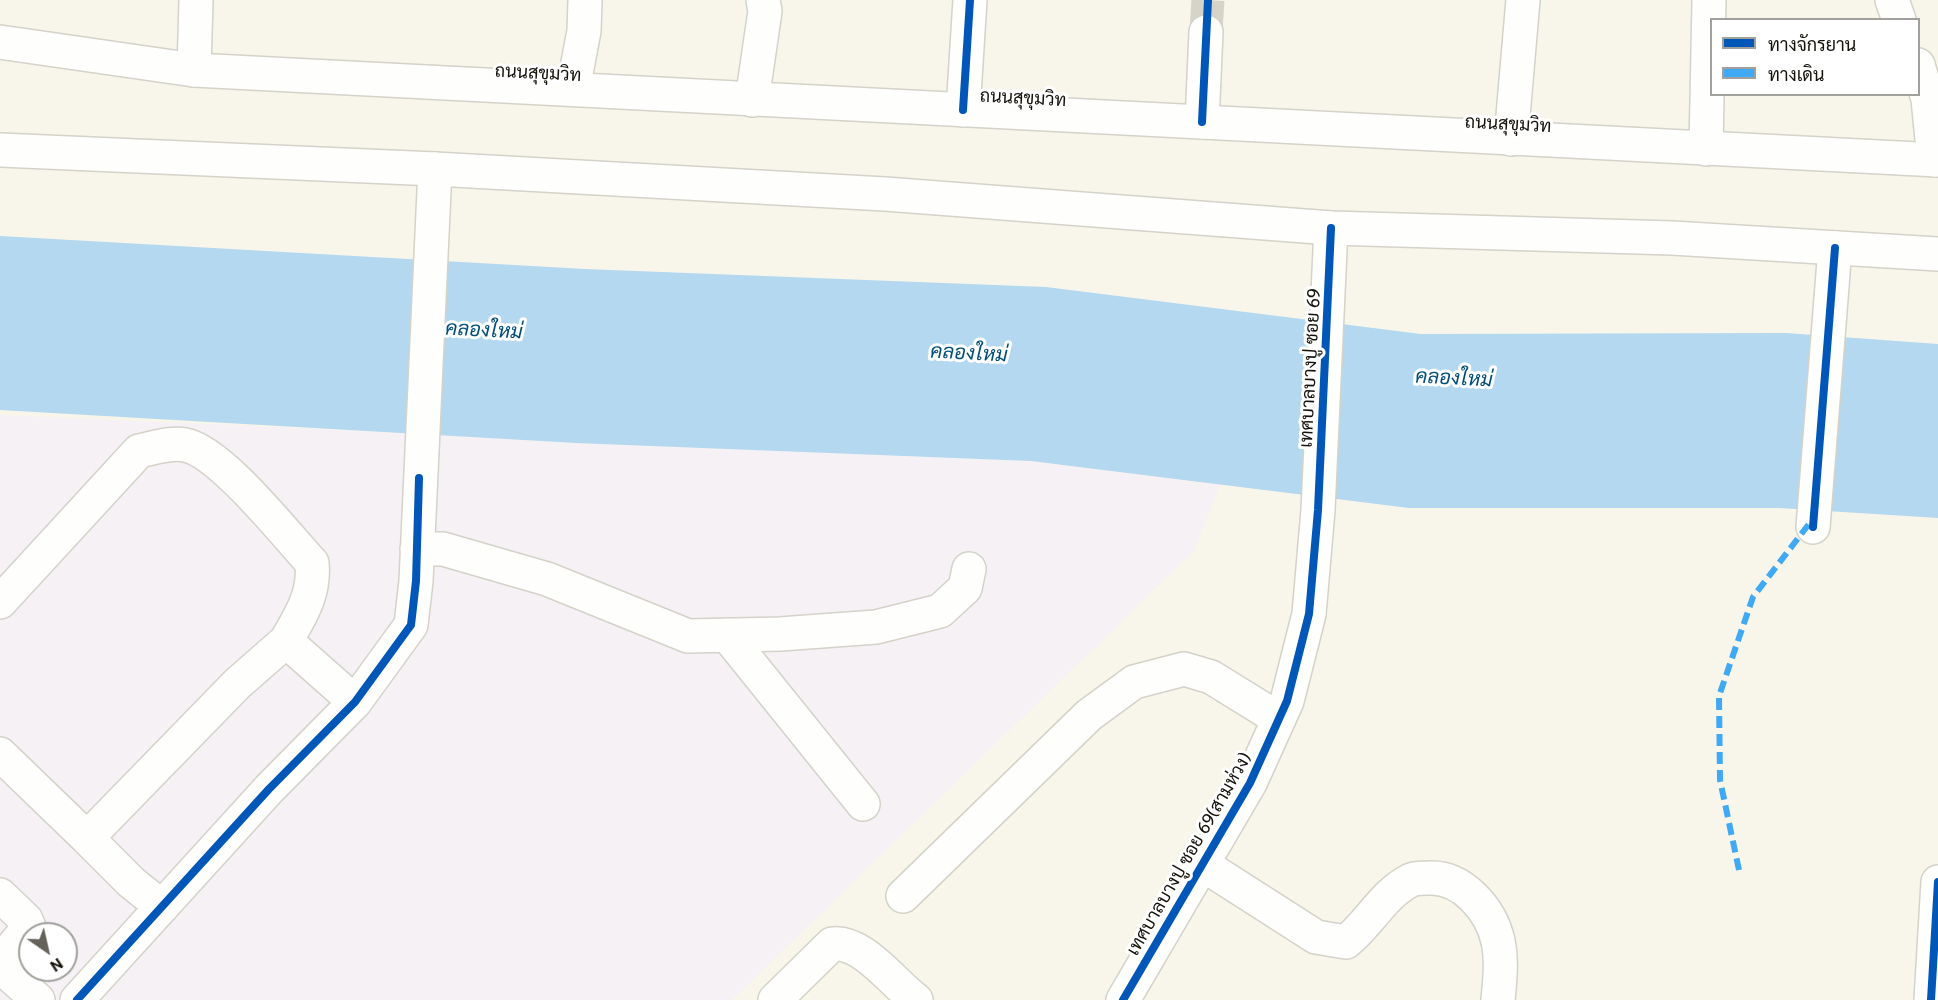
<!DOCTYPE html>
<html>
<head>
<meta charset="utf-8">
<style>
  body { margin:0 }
  #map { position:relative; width:1938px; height:1000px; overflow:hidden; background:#f8f6ea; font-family:Georgia,Sarabun,serif }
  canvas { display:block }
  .legend { position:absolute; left:1710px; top:18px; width:210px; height:78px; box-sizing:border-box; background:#fff; border:2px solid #a1a09d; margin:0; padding:8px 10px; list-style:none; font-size:18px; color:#14120b }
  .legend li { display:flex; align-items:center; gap:12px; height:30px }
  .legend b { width:30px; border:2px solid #a1a09d }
  .north { position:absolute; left:18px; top:922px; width:60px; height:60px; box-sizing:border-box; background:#fff; border:2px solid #a1a09d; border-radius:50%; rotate:146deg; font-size:16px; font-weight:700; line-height:24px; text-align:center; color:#14120b }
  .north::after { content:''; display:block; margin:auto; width:21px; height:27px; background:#646259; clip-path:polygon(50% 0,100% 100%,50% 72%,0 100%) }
</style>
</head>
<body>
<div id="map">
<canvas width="1938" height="1000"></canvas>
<ul class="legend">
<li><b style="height:8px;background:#0057b8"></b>ทางจักรยาน</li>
<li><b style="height:8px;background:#3fa9f5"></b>ทางเดิน</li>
</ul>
<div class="north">N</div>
</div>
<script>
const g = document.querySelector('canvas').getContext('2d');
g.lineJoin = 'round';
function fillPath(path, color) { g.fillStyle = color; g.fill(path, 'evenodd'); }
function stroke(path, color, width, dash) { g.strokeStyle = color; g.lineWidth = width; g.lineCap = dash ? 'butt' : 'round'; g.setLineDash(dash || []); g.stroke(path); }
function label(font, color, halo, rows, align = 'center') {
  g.font = font + ' Georgia,Sarabun,serif'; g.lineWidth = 6; g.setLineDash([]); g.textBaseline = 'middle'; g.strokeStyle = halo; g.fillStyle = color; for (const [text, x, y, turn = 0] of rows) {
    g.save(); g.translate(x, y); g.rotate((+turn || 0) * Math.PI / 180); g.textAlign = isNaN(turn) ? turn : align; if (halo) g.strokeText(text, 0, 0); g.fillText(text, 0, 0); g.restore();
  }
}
const industrial = new Path2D(`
  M0 415 1227 468 1194 551 732 1000H0ZM30 934H66V970H30Z`);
const water = new Path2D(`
  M0 236 585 269 1046 287 1421 334 1786 333 1938 344V518L1779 508H1409L1031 461 576 443 0 410Z`);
const minorTunnel = new Path2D(`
  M1206 32 1208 0`);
const minor = new Path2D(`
  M1892 0 1899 20
  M1918 65 1928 99 1934 160
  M194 70 196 0
  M573 89 584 31 585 0
  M752 100 765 11 763 0
  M963 110 970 0
  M1202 122 1206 32
  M1511 139 1523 0
  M1706 149 1709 0
  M1813 527 1835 248
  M417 549H443L547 579 688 636 780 634 876 627 940 611 965 588 969 569
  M0 602 139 451C154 448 170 442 185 445 220 451 286 535 312 563 315 594 301 615 286 641
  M727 635 863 804
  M0 754 87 838
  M1202 864 1316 937 1346 942C1370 923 1383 894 1411 880 1416 878 1423 878 1429 878 1462 876 1491 910 1498 941 1502 960 1500 980 1498 1000
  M0 895 26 920 29 927 0 962
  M903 896 1089 715 1134 682 1184 669 1211 677 1279 719
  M162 907 131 882 87 838 237 684 286 641 355 702
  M0 966 38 1000
  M77 1000 269 789 355 702 411 625 416 581 435 169
  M775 1000 832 944C862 940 893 983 916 1000
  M1123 1000 1250 783 1287 701 1309 614 1318 510 1331 228
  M1931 1000 1938 882`);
const highway = new Path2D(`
  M0 42 194 70 1938 160
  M0 150 435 169 885 194 1331 228 1672 238 1938 254`);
const quiet = new Path2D(`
  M1739 870 1720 780 1719 696 1753 597 1812 520`);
const cycleway = new Path2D(`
  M963 110 970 0
  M1202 122 1208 0
  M1813 527 1835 248
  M77 1000 269 789 355 702 411 625 416 581 419 478
  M1123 1000 1250 783 1287 701 1309 614 1318 510 1331 228
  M1931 1000 1938 882`);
const streetNames = [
  ["ถนนสุขุมวิท",538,73,3],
  ["ถนนสุขุมวิท",1023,98,3],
  ["ถนนสุขุมวิท",1508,124,3],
  ["เทศบาลบางปู ซอย 69",1310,368,-87],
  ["เทศบาลบางปู ซอย 69(สามห่วง)",1189,854,-60]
];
const waterNames = [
  ["คลองใหม่",484,330,3],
  ["คลองใหม่",969,353,3],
  ["คลองใหม่",1454,378,3]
];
fillPath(industrial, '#f5f1f5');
fillPath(water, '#b4d8ef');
stroke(minorTunnel, '#d6d4c9', 33, [33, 16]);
stroke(minor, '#d4d2c9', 36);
stroke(highway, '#d4d2c9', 36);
stroke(minor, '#fefefc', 33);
stroke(highway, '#fefefc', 33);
stroke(quiet, '#3fa9f5', 6, [12, 6]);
stroke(cycleway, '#0057b8', 8);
label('18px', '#14120b', '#fff', streetNames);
label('italic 20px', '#004e77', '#fff', waterNames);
</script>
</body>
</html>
